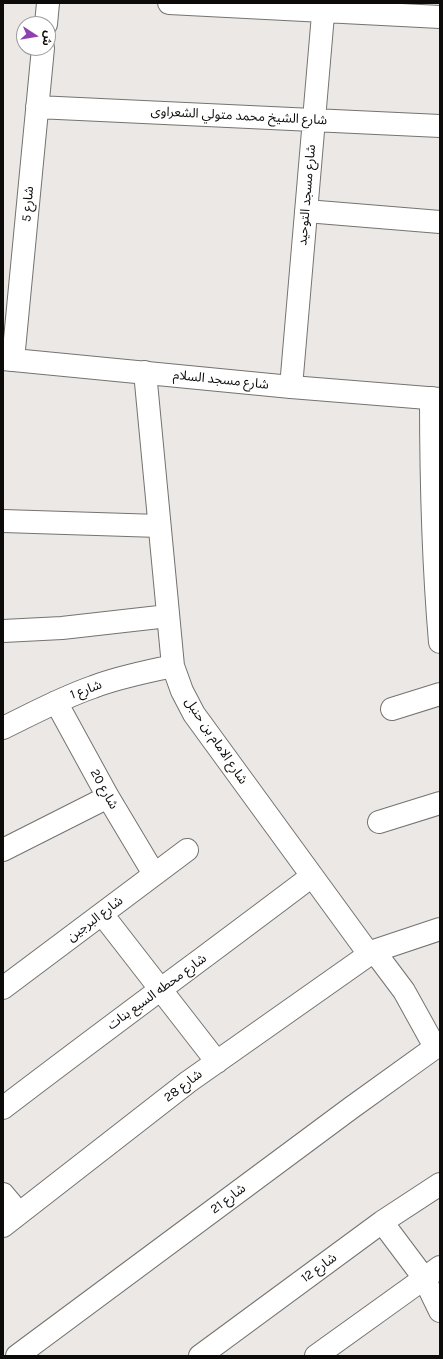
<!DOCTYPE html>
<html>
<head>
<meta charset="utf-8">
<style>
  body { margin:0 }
  #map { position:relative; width:443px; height:1359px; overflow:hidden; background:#ebe8e5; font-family:Karla,"Noto Sans Arabic",sans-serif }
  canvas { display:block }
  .frame { position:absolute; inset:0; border:4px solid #0c0b0a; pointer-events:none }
  .north { position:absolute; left:16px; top:16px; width:40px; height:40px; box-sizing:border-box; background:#fff; border:1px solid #9e9d9d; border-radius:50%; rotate:102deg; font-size:11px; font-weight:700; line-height:16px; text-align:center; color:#0c0b0a }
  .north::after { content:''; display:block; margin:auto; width:14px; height:18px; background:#8e3fb0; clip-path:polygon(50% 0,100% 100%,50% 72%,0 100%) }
</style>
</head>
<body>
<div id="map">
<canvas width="443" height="1359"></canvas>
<div class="frame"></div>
<div class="north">ش</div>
</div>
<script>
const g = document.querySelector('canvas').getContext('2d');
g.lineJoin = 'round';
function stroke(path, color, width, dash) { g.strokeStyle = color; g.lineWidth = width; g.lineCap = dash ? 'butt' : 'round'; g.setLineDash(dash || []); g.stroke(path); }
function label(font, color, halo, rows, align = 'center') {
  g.font = font + ' Karla,"Noto Sans Arabic",sans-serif'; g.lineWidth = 3.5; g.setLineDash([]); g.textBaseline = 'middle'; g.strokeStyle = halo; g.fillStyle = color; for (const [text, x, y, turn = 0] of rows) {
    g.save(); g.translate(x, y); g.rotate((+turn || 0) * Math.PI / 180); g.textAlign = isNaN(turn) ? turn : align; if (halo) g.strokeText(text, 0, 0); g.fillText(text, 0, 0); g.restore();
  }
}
const minor = new Path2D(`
  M169 3 440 17
  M46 24 48 3
  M37 107 440 126
  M306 211 440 222
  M13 360 43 48
  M145 372 173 666 182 691 194 714 369 954
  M291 387 324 3
  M431 398C431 480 433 561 440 642
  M3 521 159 526
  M3 631 62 628 168 616
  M56 702 108 797 154 874
  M392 709 440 694
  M3 728C32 714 61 698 93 687 119 677 146 672 173 666
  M379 822 440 803
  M3 850 108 797
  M102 914 217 1062
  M374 951 404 991 435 1047
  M3 988 187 850
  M3 1108C105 1030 209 954 312 876
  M3 1194 19 1213
  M382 1222 424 1278 440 1311
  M3 1226 188 1082 374 951 440 929
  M17 1356 351 1108 440 1044
  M200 1356 382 1222 440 1184
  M316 1356 440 1267`);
const tertiary = new Path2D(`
  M3 359 291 387 440 399`);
const streetNames = [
  ["شارع الشيخ محمد متولي الشعراوى",239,116,3],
  ["شارع مسجد التوحيد",307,195,-85],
  ["شارع 5",28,204,-85],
  ["شارع مسجد السلام",221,380,6],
  ["شارع 1",86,690,-20],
  ["شارع الامام بن حنبل",216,741,56],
  ["شارع 20",104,789,61],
  ["شارع البرجين",95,919,-37],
  ["شارع محطه السبع بنات",157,992,-36],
  ["شارع 28",183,1086,-37],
  ["شارع 21",228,1199,-37],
  ["شارع 12",319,1268,-36]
];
stroke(minor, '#757370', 24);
stroke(tertiary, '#757370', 24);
stroke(minor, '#fff', 22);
stroke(tertiary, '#fff', 22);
label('13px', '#0c0b0a', '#fff', streetNames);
</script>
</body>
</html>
